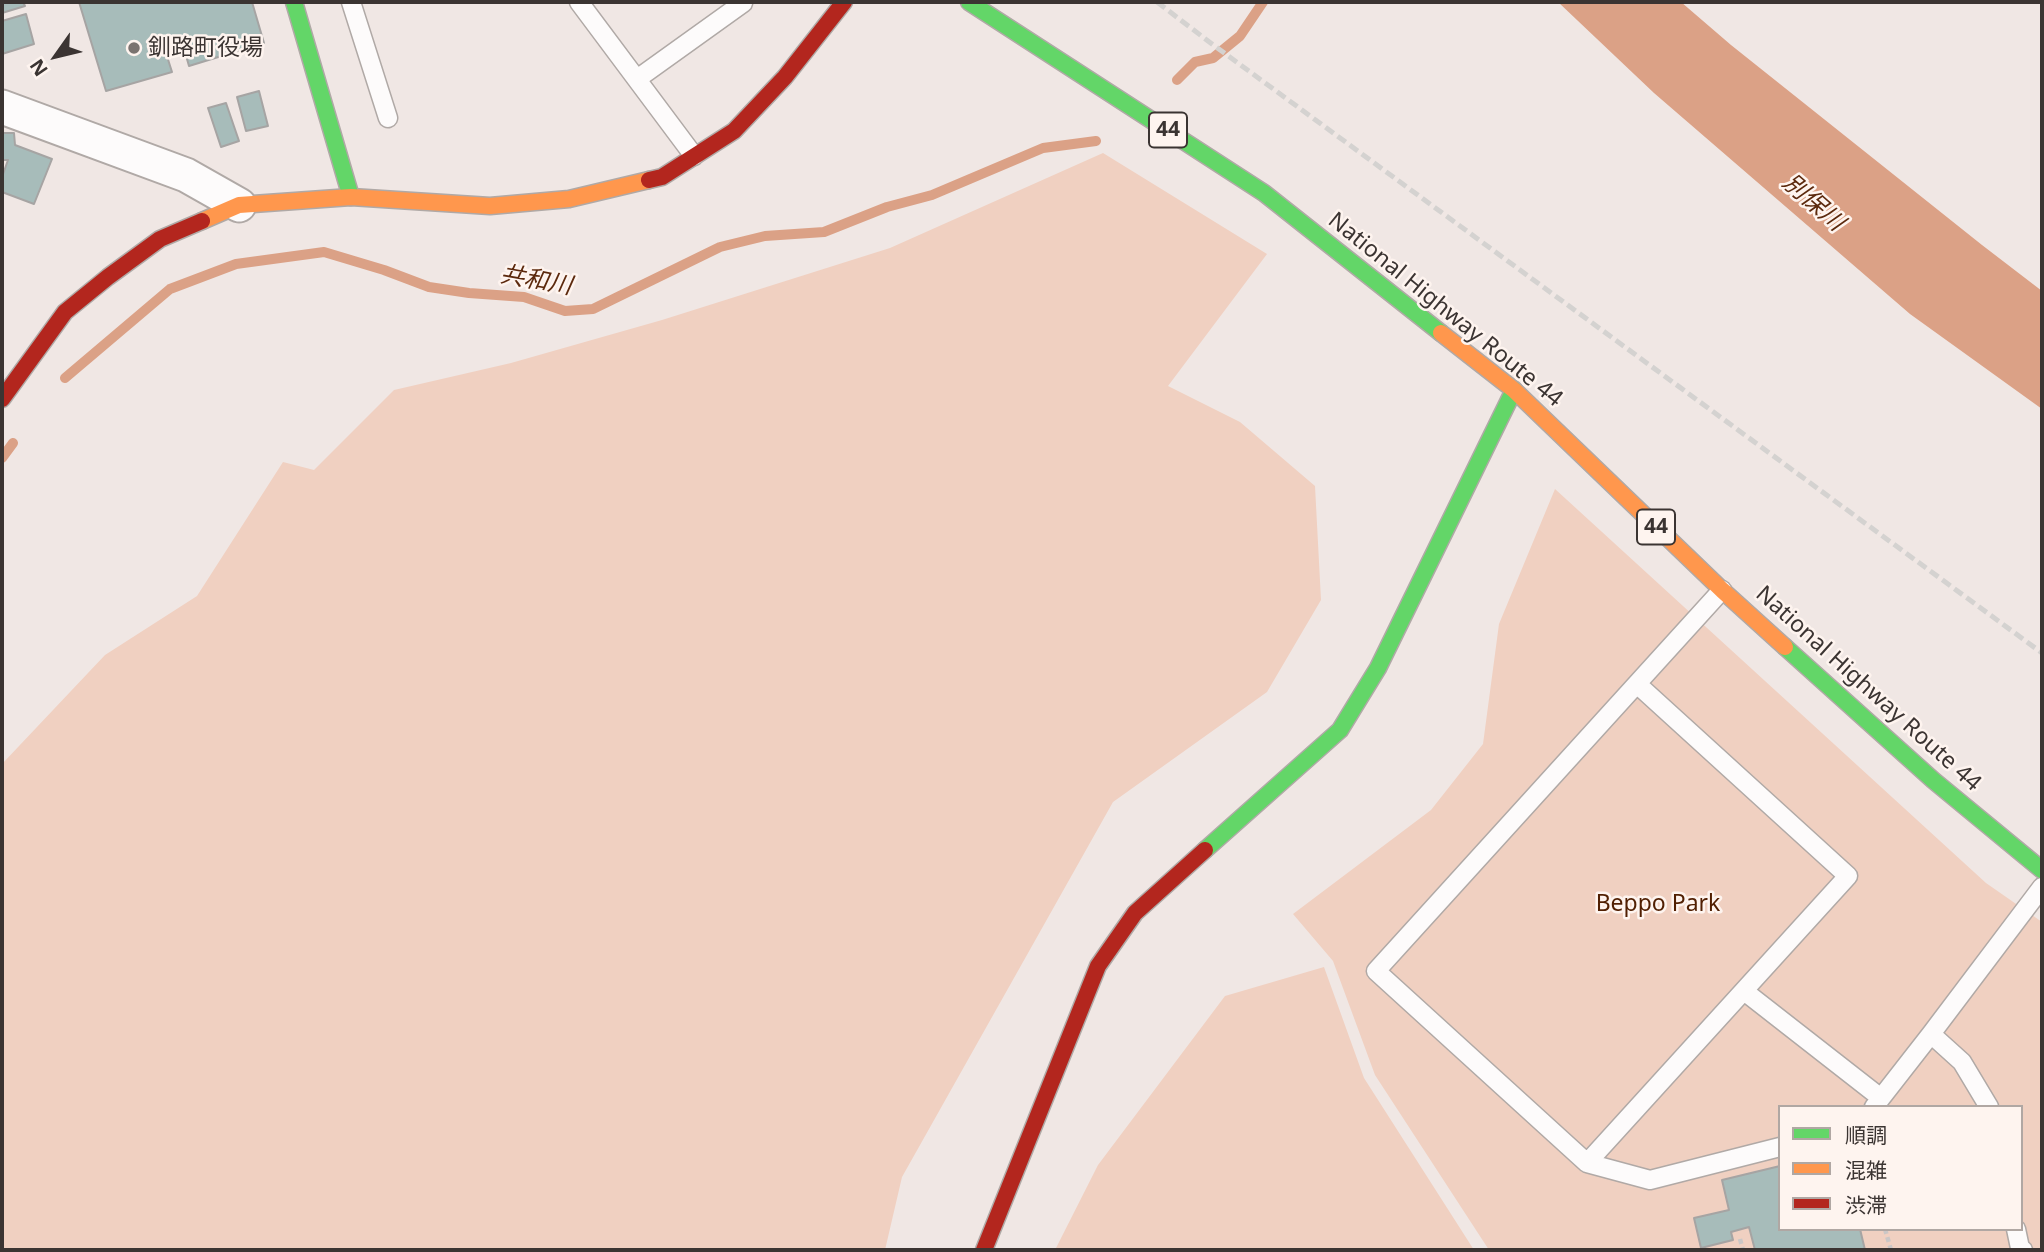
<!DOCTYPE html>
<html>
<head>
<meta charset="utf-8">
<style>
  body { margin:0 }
  #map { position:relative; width:2044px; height:1252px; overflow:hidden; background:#f0e7e4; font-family:"Noto Sans","Noto Sans JP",sans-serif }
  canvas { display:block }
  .frame { position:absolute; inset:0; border:4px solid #3b3432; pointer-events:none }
  .legend { position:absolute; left:1778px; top:1105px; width:245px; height:126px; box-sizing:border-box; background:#fef4ef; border:2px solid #b0a7a3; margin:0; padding:9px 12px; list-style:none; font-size:21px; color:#3b3432 }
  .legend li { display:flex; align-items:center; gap:14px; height:35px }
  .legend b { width:35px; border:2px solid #b0a7a3 }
  .north { position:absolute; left:21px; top:21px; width:70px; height:70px; -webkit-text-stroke:5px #fef4ef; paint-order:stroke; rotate:236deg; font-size:19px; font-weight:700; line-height:28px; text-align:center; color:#3b3432 }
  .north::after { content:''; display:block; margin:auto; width:24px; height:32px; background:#3b3432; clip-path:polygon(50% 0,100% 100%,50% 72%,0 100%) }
</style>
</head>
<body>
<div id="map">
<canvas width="2044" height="1252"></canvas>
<div class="frame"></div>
<ul class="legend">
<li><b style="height:9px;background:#63d668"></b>順調</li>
<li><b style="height:9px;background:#ff974d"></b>混雑</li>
<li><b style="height:9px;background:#b3261e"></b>渋滞</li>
</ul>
<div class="north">N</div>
</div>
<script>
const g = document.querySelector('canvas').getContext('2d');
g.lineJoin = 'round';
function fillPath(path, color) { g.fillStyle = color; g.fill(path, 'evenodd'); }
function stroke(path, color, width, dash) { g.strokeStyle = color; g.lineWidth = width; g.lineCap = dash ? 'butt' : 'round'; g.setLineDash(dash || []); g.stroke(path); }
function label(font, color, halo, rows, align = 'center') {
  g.font = font + ' "Noto Sans","Noto Sans JP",sans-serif'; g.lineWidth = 5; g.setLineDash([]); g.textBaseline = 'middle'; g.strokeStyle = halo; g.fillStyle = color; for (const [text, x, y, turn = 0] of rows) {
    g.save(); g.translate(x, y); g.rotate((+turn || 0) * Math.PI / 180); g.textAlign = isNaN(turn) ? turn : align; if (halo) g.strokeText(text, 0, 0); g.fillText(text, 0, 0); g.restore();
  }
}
const green = new Path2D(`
  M1103 153 1267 254 1168 386 1240 422 1315 486 1321 600 1267 692 1113 802 902 1177 885 1250H2V764L105 655 197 596 283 462 314 470 394 390 511 363 662 320 890 248Z
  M1555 489 1986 883 2042 922V1250H1489L1375 1075 1333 961 1293 914 1431 810 1483 744 1499 624ZM1780 1107H2021V1229H1780Z
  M1324 967 1364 1078 1474 1250H1055L1098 1165 1225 996Z`);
const water = new Path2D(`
  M1558 2H1681L1731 45 1982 245 2042 291V409L1910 314 1654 93Z`);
const stream = new Path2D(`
  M1177 80 1195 62 1213 58 1240 36 1263 2
  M65 378 170 289 236 264 324 252 384 270 429 287 469 293 524 297 565 311 593 309 720 247 765 236 824 232 887 207 932 195 1043 148 1096 141
  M2 458 13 443`);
const building = new Path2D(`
  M2 2H23L25 6 2 13Z
  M79 2H252L264 43 189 66 183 45 165 50 172 72 106 91Z
  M26 14 34 44 2 54V21Z
  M259 91 268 126 246 131 237 97Z
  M226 103 239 141 221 147 208 108Z
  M2 133H14L15 145 52 159 34 204 2 192V177L8 160H2Z
  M1780 1166V1229H1860L1865 1250H1755L1749 1227 1731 1232 1733 1240 1701 1248 1694 1218 1729 1210 1722 1180Z`);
const path = new Path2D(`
  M1885 1229 1891 1250
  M1740 1239 1743 1250`);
const lane = new Path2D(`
  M351 2 388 118
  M579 2 694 156
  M637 79 743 3
  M1637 684 1848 876 1587 1163 1376 971 1722 590
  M1744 991 1881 1098
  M1931 1034 1962 1062 1989 1107
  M1874 1107 1931 1034 2042 887
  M1587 1163 1650 1180 1780 1147
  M2016 1229 2020 1248 2023 1250`);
const street = new Path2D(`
  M2 107 186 175 239 205`);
const fast = new Path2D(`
  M294 2 351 197
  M969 2 1264 193 1441 333
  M1785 647 1933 780 2042 870
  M1205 850 1340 730 1378 668 1514 390`);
const slow = new Path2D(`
  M202 221 239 205 351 197 490 206 569 199 649 180
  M1441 333 1514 390 1722 590 1785 647`);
const jam = new Path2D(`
  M649 180 662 177 734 131 785 77 844 2
  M2 399 65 312 108 277 160 239 202 221
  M984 1250 1098 966 1135 913 1205 850`);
const rail = new Path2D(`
  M1157 2 1212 44 2042 653`);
const markers = [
  [134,48,7,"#7a7370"]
];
const shields = [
  [1168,130,38],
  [1656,527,38]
];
const shieldNames = [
  ["44",1168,130],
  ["44",1656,527]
];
const poiNames = [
  ["釧路町役場",148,48]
];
const streetNames = [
  ["National Highway Route 44",1445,310,39],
  ["National Highway Route 44",1868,689,42]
];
const parkNames = [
  ["Beppo Park",1658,904]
];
const waterNames = [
  ["別保川",1813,203,41],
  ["共和川",536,281,10]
];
fillPath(green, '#f0d0c1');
fillPath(water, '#dba186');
stroke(stream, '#dba186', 10);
fillPath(building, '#a7bcba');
stroke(building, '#a6a4a3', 2);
stroke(lane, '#b0a9a6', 21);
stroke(street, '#b0a9a6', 37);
stroke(fast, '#b0a9a6', 19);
stroke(slow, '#b0a9a6', 19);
stroke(jam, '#b0a9a6', 19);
stroke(path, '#cbc7c6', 4.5, [5, 3.5]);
stroke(lane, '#fdfbfb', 18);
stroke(street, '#fdfbfb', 33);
stroke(fast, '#63d668', 16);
stroke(slow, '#ff974d', 16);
stroke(jam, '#b3261e', 16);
stroke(rail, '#d4d2d0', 5, [10, 5]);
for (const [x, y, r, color] of markers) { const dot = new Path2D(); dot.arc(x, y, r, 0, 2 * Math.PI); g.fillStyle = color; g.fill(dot); stroke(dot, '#fef4ef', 2.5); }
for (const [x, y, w] of shields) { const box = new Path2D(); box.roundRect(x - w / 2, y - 17.5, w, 35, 5); g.fillStyle = '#fef4ef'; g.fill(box); stroke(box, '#3b3432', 2); }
label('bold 21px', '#3b3432', null, shieldNames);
label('23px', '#3b3432', '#fef4ef', poiNames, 'left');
label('23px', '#3b3432', '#fef4ef', streetNames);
label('23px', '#511f02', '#fef4ef', parkNames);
label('italic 24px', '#5c290d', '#fef4ef', waterNames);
</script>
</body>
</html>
